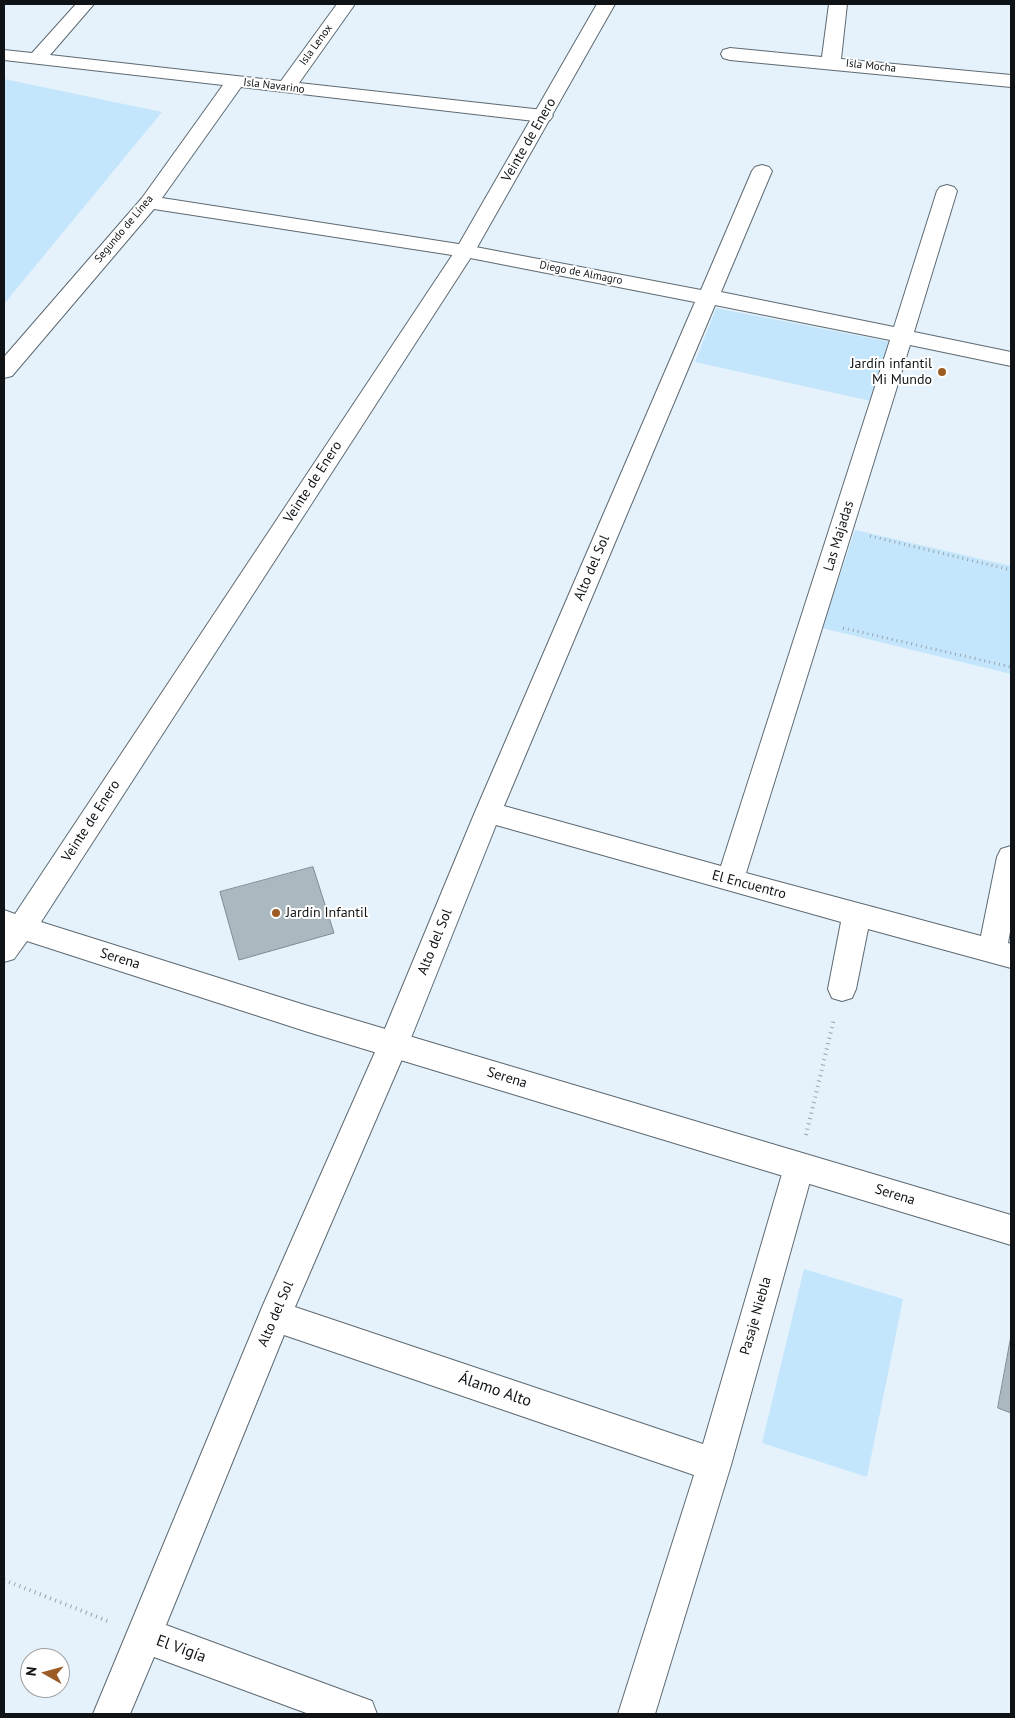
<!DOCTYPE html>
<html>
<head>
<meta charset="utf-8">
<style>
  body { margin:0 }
  #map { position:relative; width:1015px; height:1718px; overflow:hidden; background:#e5f2fb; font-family:"PT Sans",sans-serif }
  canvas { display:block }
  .frame { position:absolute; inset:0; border:5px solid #0f1316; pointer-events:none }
  .north { position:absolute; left:20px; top:1648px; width:50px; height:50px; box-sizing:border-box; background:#fff; border:1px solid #9fa1a2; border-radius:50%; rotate:277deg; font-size:14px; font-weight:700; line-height:20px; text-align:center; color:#0f1316 }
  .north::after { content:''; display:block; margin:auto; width:18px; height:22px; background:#9d5c26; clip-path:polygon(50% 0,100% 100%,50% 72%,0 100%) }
</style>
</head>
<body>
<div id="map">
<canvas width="1015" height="1718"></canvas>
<div class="frame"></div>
<div class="north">N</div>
</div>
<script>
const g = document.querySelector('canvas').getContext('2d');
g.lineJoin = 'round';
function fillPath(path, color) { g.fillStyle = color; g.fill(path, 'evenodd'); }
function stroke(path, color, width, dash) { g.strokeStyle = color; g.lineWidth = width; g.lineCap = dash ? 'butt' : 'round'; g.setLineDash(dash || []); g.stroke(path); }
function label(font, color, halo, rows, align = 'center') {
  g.font = font + ' "PT Sans",sans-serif'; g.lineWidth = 4; g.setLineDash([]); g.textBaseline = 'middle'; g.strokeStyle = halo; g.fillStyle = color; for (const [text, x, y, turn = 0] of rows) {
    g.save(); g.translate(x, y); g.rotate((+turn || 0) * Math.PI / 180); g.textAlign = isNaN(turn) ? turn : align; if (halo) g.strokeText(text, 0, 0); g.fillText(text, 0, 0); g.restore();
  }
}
const green = new Path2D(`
  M4 79 162 112 4 304Z
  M716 308 891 342 871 401 695 362Z
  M855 530 1011 566V674L822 628Z
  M804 1269 903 1299 867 1477 762 1443Z`);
const building = new Path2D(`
  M313 867 334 933 239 960 220 892Z
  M1011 1336V1413L998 1408Z`);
const pathFar1 = new Path2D(`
  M870 536 1011 570
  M843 628 1011 667`);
const path = new Path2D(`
  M806 1135 834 1019
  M4 1580 110 1622`);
const minor = new Path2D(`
  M76 4H94L50 55 281 81 337 4H355L299 83 543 110 550 112 553 116 550 120 543 122 241 87 162 198 465 245 701 290 752 171 755 167 762 165 769 167 772 171 721 292 894 327 937 191 940 187 947 185 954 187 957 191 914 332 1011 352V366L910 345 746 873 981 936 997 857 1001 849 1011 846V926L1008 943 1011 944V968L868 929 856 989 852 998 842 1001 832 998 828 989 841 922 496 825 409 1043 295 1307 703 1444 784 1167 788 1157 799 1153 810 1157 814 1167 731 1465 655 1714H618L694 1475 284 1335 166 1625 372 1701 377 1714H309L154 1657 130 1714H93L263 1305 379 1043 475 812 695 302 465 257 154 209 12 376 4 378V357L142 198 223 85 4 60V50L32 53ZM715 305 890 340 721 866 504 806Z
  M829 4H847L841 59 1011 75V87L730 60 723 58 721 54 723 50 730 48 822 57Z`);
const tertiary = new Path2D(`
  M597 4H615L475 251 41 922 308 1006 1011 1215V1245L308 1032 27 941 14 959 4 962V910L15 914 455 251Z`);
const markers = [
  [942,372,5,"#9d5c26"],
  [276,913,5,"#9d5c26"]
];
const farStreetnames = [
  ["Isla Lenox",316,45,-54],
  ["Isla Mocha",871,66,6],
  ["Isla Navarino",274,86,7],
  ["Segundo de Línea",124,229,-50],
  ["Diego de Almagro",581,273,11]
];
const streetNames = [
  ["Veinte de Enero",529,140,-60],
  ["Veinte de Enero",313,482,-57],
  ["Las Majadas",839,536,-73],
  ["Alto del Sol",592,568,-67],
  ["Veinte de Enero",91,821,-57],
  ["El Encuentro",749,885,15],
  ["Alto del Sol",435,942,-68],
  ["Serena",120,959,17],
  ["Serena",507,1078,17],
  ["Serena",895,1195,17],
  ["Alto del Sol",276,1314,-67],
  ["Pasaje Niebla",756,1316,-74]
];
const poiNames = [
  ["Jardín infantil",932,364],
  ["Mi Mundo",932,380],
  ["Jardín Infantil",286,913,"left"]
];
const nearStreetnames = [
  ["Álamo Alto",495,1390,19],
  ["El Vigía",181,1649,20]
];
fillPath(green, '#c3e6fd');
fillPath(building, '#abb8c0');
stroke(building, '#7f8b93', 1);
stroke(minor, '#5e6a72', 2);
stroke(tertiary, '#5e6a72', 2);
stroke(pathFar1, '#99a3a9', 3, [1, 4]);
stroke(path, '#99a3a9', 4, [1, 4.5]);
fillPath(minor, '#fff');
fillPath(tertiary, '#fff');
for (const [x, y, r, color] of markers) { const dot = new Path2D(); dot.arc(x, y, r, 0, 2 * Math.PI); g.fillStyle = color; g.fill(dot); stroke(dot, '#fff', 2); }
label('11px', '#0f1316', '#fff', farStreetnames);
label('14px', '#0f1316', '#fff', streetNames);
label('14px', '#0f1316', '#fff', poiNames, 'right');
label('16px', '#0f1316', '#fff', nearStreetnames);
</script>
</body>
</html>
